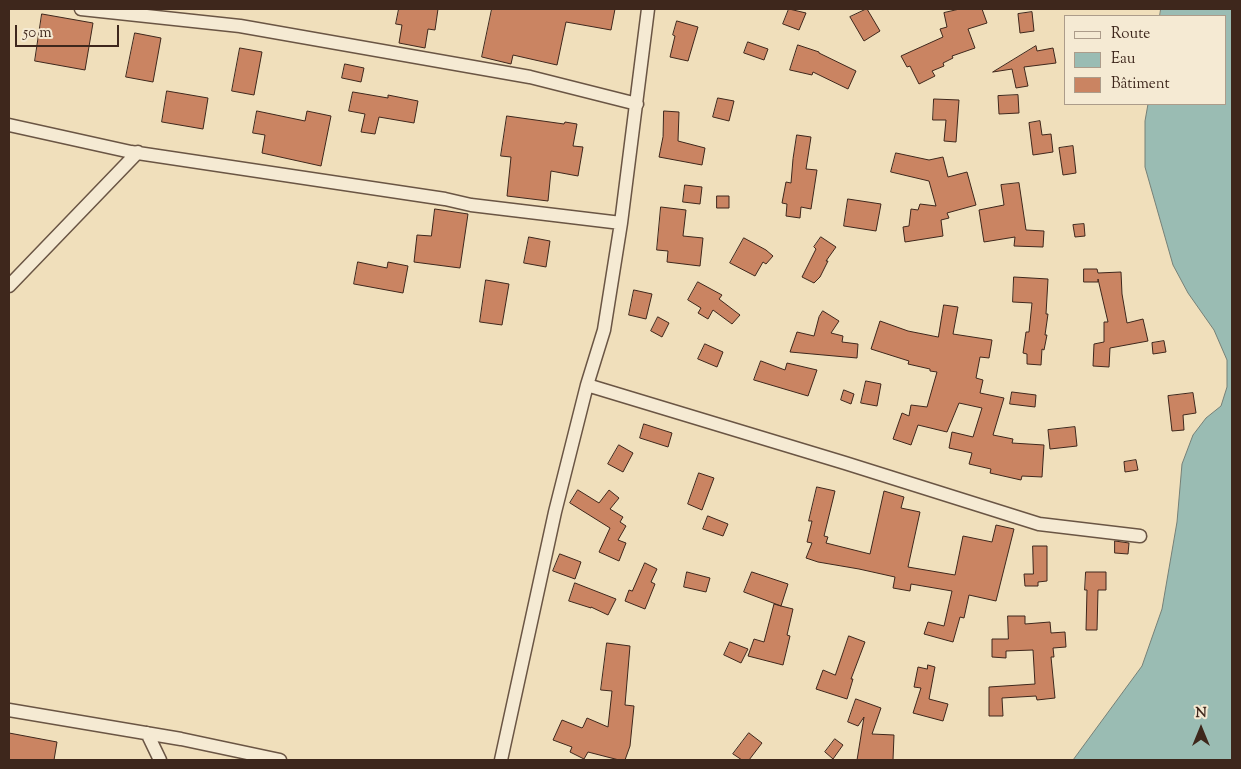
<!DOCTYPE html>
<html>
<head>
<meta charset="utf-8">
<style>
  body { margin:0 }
  #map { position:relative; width:1241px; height:769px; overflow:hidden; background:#f0dfbb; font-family:"Sorts Mill Goudy",serif }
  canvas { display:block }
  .frame { position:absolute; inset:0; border:10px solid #3e271c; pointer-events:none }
  .legend { position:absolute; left:1064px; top:15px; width:162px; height:90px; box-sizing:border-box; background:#f5ead3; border:1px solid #ac9c8a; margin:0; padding:6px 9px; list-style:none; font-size:15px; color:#3e271c }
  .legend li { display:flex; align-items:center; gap:10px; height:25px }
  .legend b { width:25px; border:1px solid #ac9c8a }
  .north { position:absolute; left:1176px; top:704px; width:50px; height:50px; -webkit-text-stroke:4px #f5ead3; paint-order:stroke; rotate:0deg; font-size:14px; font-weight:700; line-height:20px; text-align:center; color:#3e271c }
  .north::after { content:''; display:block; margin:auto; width:18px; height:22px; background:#3e271c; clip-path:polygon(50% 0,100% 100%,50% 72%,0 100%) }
  .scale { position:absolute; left:15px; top:25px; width:104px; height:22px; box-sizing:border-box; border:2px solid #3e271c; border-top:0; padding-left:6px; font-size:15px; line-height:18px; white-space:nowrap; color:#3e271c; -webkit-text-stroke:4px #f5ead3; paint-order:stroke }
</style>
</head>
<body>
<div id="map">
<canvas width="1241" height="769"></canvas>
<div class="frame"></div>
<ul class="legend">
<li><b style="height:6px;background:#f5ead3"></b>Route</li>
<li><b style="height:14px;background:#9abcb3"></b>Eau</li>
<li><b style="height:14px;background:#ca8462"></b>Bâtiment</li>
</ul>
<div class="north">N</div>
<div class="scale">50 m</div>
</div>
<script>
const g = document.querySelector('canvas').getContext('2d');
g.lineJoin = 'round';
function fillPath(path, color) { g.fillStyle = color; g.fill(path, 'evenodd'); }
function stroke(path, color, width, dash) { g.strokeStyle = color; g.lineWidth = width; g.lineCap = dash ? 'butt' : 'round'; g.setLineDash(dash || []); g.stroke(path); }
const water = new Path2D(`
  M1161 9H1232V760H1073L1142 666 1162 609 1177 522 1182 464 1193 435 1206 418 1221 406 1227 387V360L1214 330 1188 293 1173 265 1145 167V121L1148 104H1225V16H1160Z`);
const building = new Path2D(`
  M399 9H438L435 30 428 29 425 48 399 43 402 25 396 24Z
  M492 9H615L611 30 566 22 557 65 513 55 511 64 482 57Z
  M789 9 806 13 799 30 783 24Z
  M867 9 880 31 864 41 850 17Z
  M960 9H982L987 23 968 29 975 48 952 56 953 58 943 63 944 66 932 71 935 76 919 84 910 66 907 67 901 56 943 37 940 29 947 27 944 13Z
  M1032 12 1034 31 1020 33 1018 14Z
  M42 14 93 23 85 70 35 61Z
  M677 21 698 27 688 61 670 57 675 36 673 35Z
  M135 33 161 38 153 82 126 77Z
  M748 42 768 49 764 60 744 53Z
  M798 45 819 52V53L856 71 848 89 813 72 812 75 790 70Z
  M1036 46 1037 51 1053 48 1056 63 1024 67 1028 86 1016 88 1012 69 993 72Z
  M240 48 262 52 254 95 232 91Z
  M345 64 364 68 361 82 342 78Z
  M167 91 208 98 203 129 162 122Z
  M353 92 388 98V95L418 101 414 123 379 117 375 134 361 132 365 114 349 111Z
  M1018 95 1019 113 999 114 998 96Z
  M718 98 734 101 729 121 713 117Z
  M934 99 959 100 956 142 944 141 946 120H933Z
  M257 111 305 121 307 111 331 116 321 166 262 153 265 135 253 133Z
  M664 111 679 112 678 141 705 148 702 165 659 157 663 137Z
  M507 116 564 124 565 122 577 124 573 146 583 147 578 176 551 171 548 201 507 196 511 157 501 156Z
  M1040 121 1042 135 1051 134 1053 152 1033 155 1029 123Z
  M797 135 811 137 806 169 817 170 811 209 801 207 800 218 786 216 787 204 782 203 786 182 791 183 793 159Z
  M1073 146 1076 173 1063 175 1059 148Z
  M896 153 929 160 943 157 948 177 967 172 976 205 947 213 949 218 941 220 943 236 905 242 903 227 909 226 911 209 918 210 920 204 936 206 929 181 891 172Z
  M1019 183 1026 230 1044 231 1043 247 1014 246 1015 237 984 242 979 210 1004 205 1001 185Z
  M685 185 702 187 700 204 683 202Z
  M717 196H729V208H717Z
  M848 199 881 204 876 231 844 226Z
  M661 207 686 210 683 236 703 238 700 266 667 262 668 251 657 250Z
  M435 209 468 214 460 268 414 262 417 235 431 236Z
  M1084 224 1085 236 1075 237 1073 225Z
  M529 237 550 241 546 267 524 263Z
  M821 237 836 247 826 261H828L820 277 814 283 802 277 816 249 814 247Z
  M744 238 766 250 773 256 766 264 763 262 755 276 730 263Z
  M358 262 387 268 388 262 408 266 403 293 354 284Z
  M1084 269H1097L1098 273 1121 272 1122 294 1127 323 1143 319 1148 341 1110 348 1109 367 1093 366 1094 344 1104 342V322H1108L1098 279V282H1084Z
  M1014 277 1048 279 1046 314H1048L1045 335H1047L1044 350 1042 349 1041 365 1027 364V354L1023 353 1026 332H1029L1032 303 1013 302Z
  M486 280 509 284 502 325 480 322Z
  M698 282 722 295 719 299 740 315 732 324 713 310 708 319 698 313 701 308 688 300Z
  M634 290 652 294 646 319 629 315Z
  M944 305 958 307 953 334 992 340 989 358 980 357 976 378 983 380 980 393 1004 398 993 435 1013 439 1012 443 1044 445 1042 477 1022 476 1021 480 990 473 991 469 969 464 972 453 949 448 952 432 973 437 982 408 959 403 947 432 918 425 911 445 893 439 902 413 909 416 911 405 927 407 937 372 930 371V369L908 364 909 361 871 349 880 321 908 331 938 337Z
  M823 311 839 321 831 333 843 336 842 342 858 344 857 358 790 352 797 332 814 336 819 317Z
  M658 317 669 323 662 337 651 331Z
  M1164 341 1166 352 1153 354 1152 343Z
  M705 344 723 352 717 367 698 359Z
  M761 361 785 370 787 363 817 370 808 396 754 380Z
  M866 381 881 384 877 406 861 403Z
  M844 390 854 394 851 404 841 400Z
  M1012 392 1036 395 1035 407 1010 404Z
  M1193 393 1196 413 1183 415 1184 430 1172 431 1168 396Z
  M644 424 672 433 668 447 640 438Z
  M1075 427 1077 446 1050 449 1048 430Z
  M619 445 633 453 623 472 608 464Z
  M1136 460 1138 470 1125 472 1124 462Z
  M699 473 714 478 702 510 688 504Z
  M817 487 835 491 824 536 828 537 826 543 870 554 884 491 904 497 901 508 920 512 908 567 955 575 963 536 992 542 996 525 1014 529 996 601 969 595 964 618 960 617 953 642 924 634 928 622 944 626 952 591 911 584 910 591 893 588 895 577 859 569 818 562 806 558 812 543 807 542 812 521H809Z
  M578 490 599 503 609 490 619 498 610 509 623 517 620 522 626 526 618 540 626 543 619 561 599 552 610 528 570 503Z
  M708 516 728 524 723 536 703 529Z
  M1115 541 1129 543 1128 554 1115 553Z
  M1033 546H1047V581L1038 582V586H1025L1024 574H1033Z
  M560 554 581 562 575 579 553 571Z
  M645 563 657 569 651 582 655 584 645 609 625 601 629 590 632 591Z
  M687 572 710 578 706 592 684 587Z
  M752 572 788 584 781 606 793 609 787 635 790 636 783 665 748 656 754 639 764 642 774 604 781 606 744 592Z
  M1086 572H1106V590H1098L1097 630H1086L1087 590H1085Z
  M575 583 616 599 608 615 591 607V608L569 601Z
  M1008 616H1025V624L1050 622 1051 633 1065 632 1066 647 1053 648 1054 657H1051L1055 698 1037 700 1036 696 1002 698 1003 716H989V687L1035 684 1033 650 1006 651V658L992 657V639H1008Z
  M849 636 865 642 851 679H853L847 699 816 689 823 670 835 675Z
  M730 642 748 649 741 663 724 655Z
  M607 643 630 646 625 705 634 706 630 746 625 760H619L588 752 584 759 570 752 572 747 553 740 562 720 582 728 583 727 587 718 608 727 612 691 601 690Z
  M928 665 935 667 929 699 948 704 943 721 913 713 921 688 914 687 918 667 927 669Z
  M856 699 881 708 872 734 894 735 893 760H857L864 717 858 726 848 722Z
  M9 733 57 742 54 760H9Z
  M749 733 762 743 749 760H742L733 754Z
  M835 739 843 745 833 759 825 752Z`);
const minor = new Path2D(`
  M81 9 240 26 530 77 637 104
  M9 125 131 152 445 199 471 205 621 223
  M9 286 138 152
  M587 385 845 463 1039 524 1140 536
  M9 710 181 739 280 760
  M147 733 160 760
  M501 760 555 512 587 385 604 330 621 223 648 9`);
fillPath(water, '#9abcb3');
stroke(water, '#758077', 1);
fillPath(building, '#ca8462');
stroke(building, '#3e271c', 1);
stroke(minor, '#6a5544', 15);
stroke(minor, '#f5ead3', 12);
</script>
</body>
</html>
